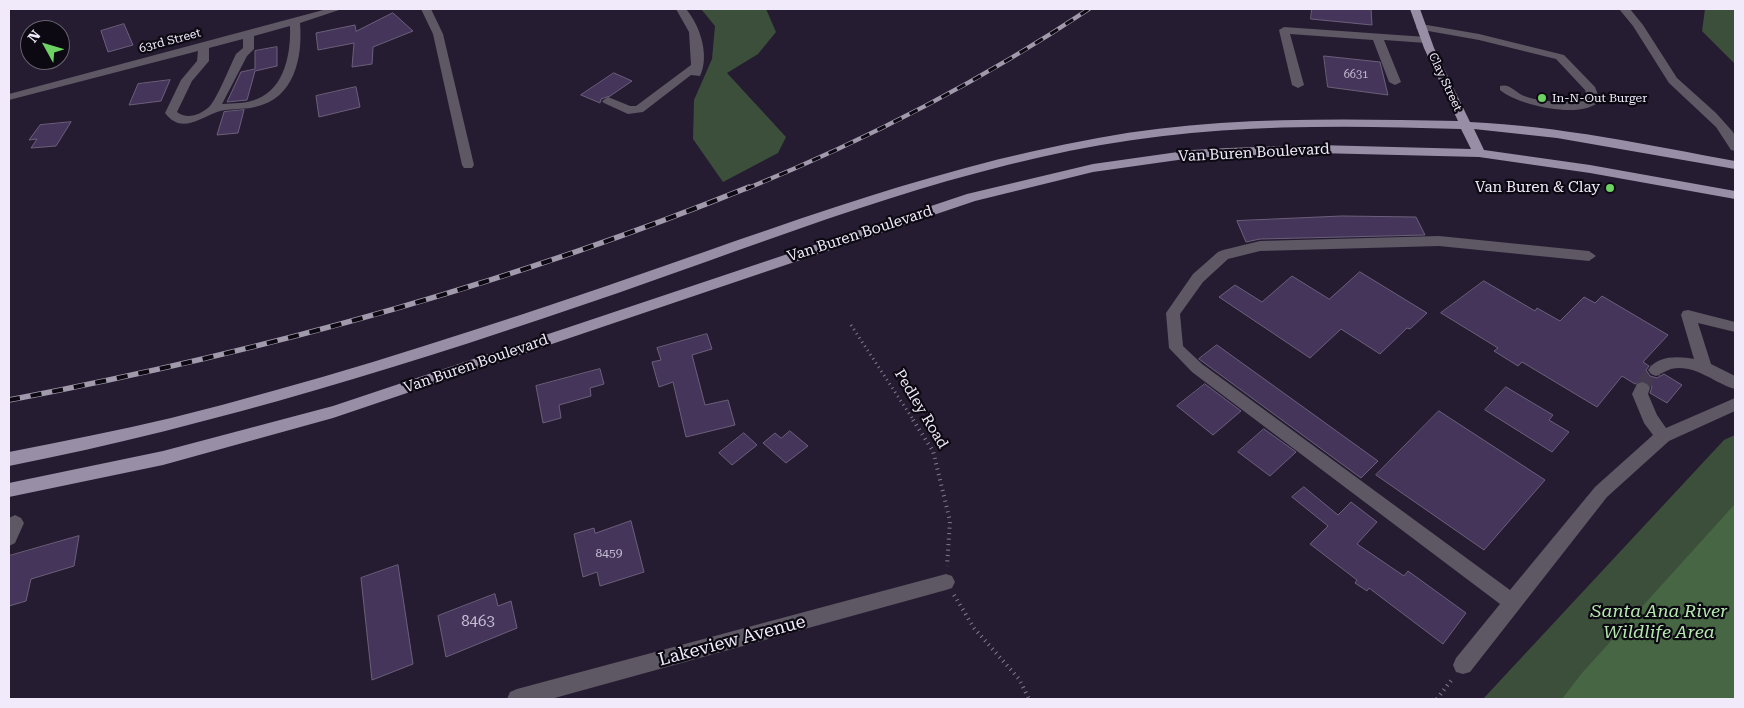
<!DOCTYPE html>
<html>
<head>
<meta charset="utf-8">
<style>
  body { margin:0 }
  #map { position:relative; width:1744px; height:708px; overflow:hidden; background:#261c32; font-family:"Roboto Serif",serif }
  canvas { display:block }
  .frame { position:absolute; inset:0; border:10px solid #f0eafa; pointer-events:none }
  .north { position:absolute; left:20px; top:20px; width:50px; height:50px; box-sizing:border-box; background:#0d0912; border:1px solid #68636f; border-radius:50%; rotate:309deg; font-size:14px; font-weight:700; line-height:20px; text-align:center; color:#f0eafa }
  .north::after { content:''; display:block; margin:auto; width:18px; height:22px; background:#6cd362; clip-path:polygon(50% 0,100% 100%,50% 72%,0 100%) }
</style>
</head>
<body>
<div id="map">
<canvas width="1744" height="708"></canvas>
<div class="frame"></div>
<div class="north">N</div>
</div>
<script>
const g = document.querySelector('canvas').getContext('2d');
g.lineJoin = 'round';
function fillPath(path, color) { g.fillStyle = color; g.fill(path, 'evenodd'); }
function stroke(path, color, width, dash) { g.strokeStyle = color; g.lineWidth = width; g.lineCap = dash ? 'butt' : 'round'; g.setLineDash(dash || []); g.stroke(path); }
function label(font, color, halo, rows, align = 'center') {
  g.font = font + ' "Roboto Serif",serif'; g.lineWidth = 4.5; g.setLineDash([]); g.textBaseline = 'middle'; g.strokeStyle = halo; g.fillStyle = color; for (const [text, x, y, turn = 0] of rows) {
    g.save(); g.translate(x, y); g.rotate((+turn || 0) * Math.PI / 180); g.textAlign = isNaN(turn) ? turn : align; if (halo) g.strokeText(text, 0, 0); g.fillText(text, 0, 0); g.restore();
  }
}
const green = new Path2D(`
  M701 9H766L776 32 758 54 727 73 786 137 778 153 723 182 693 139 694 100 712 59 715 26Z
  M1705 9H1735V64L1702 31Z
  M1735 435V699H1483L1724 440Z`);
const water = new Path2D(`
  M1735 504V699H1562L1582 673Z`);
const building = new Path2D(`
  M1312 9H1371L1372 25 1311 19Z
  M393 13 413 31 373 47 372 64 352 67 354 43 318 50 316 33 355 25 356 31Z
  M124 24 133 45 108 52 101 31Z
  M277 47V66L255 71 247 100 227 102 241 72 255 69V51Z
  M1324 56 1380 62 1388 95 1328 87Z
  M614 73 632 81 610 96 601 99 600 103 581 95Z
  M170 80 161 101 129 105 138 84Z
  M356 87 360 107 319 117 316 96Z
  M244 110 238 133 217 135 224 112Z
  M71 122 56 146 31 148 37 139 29 140 40 125Z
  M1342 216 1416 217 1425 235 1260 239 1246 242 1237 221Z
  M1360 272 1427 313 1410 329 1407 328 1380 354 1341 329 1310 358 1219 297 1235 285 1262 302 1292 276 1329 299Z
  M1484 281 1535 311 1537 308 1560 321 1584 297 1595 303 1602 296 1668 335 1643 362 1649 366 1646 370 1650 376 1657 378 1664 374 1682 385 1667 403 1650 393 1652 387 1648 382 1641 380 1635 384 1622 376 1597 407 1522 362 1518 366 1494 351 1498 348 1441 313Z
  M707 334 712 349 692 355 705 405 728 400 735 425 686 437 673 382 659 387 652 362 661 360 657 348Z
  M1217 345 1378 461 1361 478 1199 359Z
  M600 369 604 384 590 388 591 396 559 405 561 418 543 423 536 386Z
  M1205 384 1241 411 1213 435 1177 406Z
  M1506 387 1553 415 1549 420 1569 432 1552 452 1485 410Z
  M1439 411 1545 480 1484 550 1376 475Z
  M1264 429 1296 452 1270 476 1238 452Z
  M790 431 808 446 786 463 763 443 775 433 781 438Z
  M744 433 757 445 732 465 719 453Z
  M1304 487 1338 515 1351 502 1377 522 1357 544 1404 576 1408 571 1466 613 1443 644 1369 588 1367 591 1355 583 1357 580 1310 544 1328 526 1292 497Z
  M631 521 644 572 600 586 597 572 583 577 574 534 594 528 595 533Z
  M79 536 74 566 31 579 26 601 9 606V556Z
  M398 565 413 664 372 680 361 578Z
  M495 594 498 606 511 601 517 628 446 657 438 616Z`);
const minorTunnel = new Path2D(`
  M1642 388 1647 378 1656 370`);
const pathFar1 = new Path2D(`
  M851 325 914 421`);
const path = new Path2D(`
  M913 420 933 451 950 521 947 566
  M954 595 974 628 1019 679 1029 699
  M1437 699 1453 678`);
const minor = new Path2D(`
  M327 9H342L300 23C303 58 294 99 255 107 243 110 228 108 217 112 198 119 181 134 165 113L181 80 197 61 198 51 9 100V94ZM290 26C291 53 285 88 257 99 246 104 234 103 222 104L247 56 254 49V36ZM243 39V48L236 54C230 66 217 99 209 107 200 115 187 120 177 112L192 81 209 61V48Z
  M421 9H431L443 34 474 165 472 168H464L462 165 433 34Z
  M676 9H686C700 25 710 56 700 76L691 75 643 112 628 114 604 103 602 101 608 97 630 106H636L691 65 689 32Z
  M1619 9H1630L1643 25 1677 78 1716 113 1733 132 1735 136V151L1731 150 1716 127 1669 83 1633 26Z
  M1421 24 1479 34 1564 55 1595 87 1600 100C1584 121 1517 105 1500 90V86C1510 83 1516 93 1524 96 1543 103 1565 102 1584 101L1588 99 1585 90 1556 59 1479 40 1417 29 1416 27Z
  M1284 27 1426 37 1431 40 1426 43 1384 40 1401 82 1395 85 1389 82 1373 40 1290 34 1304 85 1298 88 1292 85 1279 30Z
  M1439 236 1589 251 1596 256 1589 261 1439 246 1260 251 1228 259 1203 282 1180 314 1183 346 1202 364 1510 590 1595 487 1653 435 1644 423 1632 394 1637 384 1642 382 1647 384 1650 388 1648 394 1657 415 1666 428 1735 398V411L1669 441 1607 497 1470 672 1463 674 1456 672 1453 665 1456 658 1500 604 1192 372 1169 348 1166 313 1193 274 1218 252 1223 250 1260 241Z
  M1688 310 1735 322V332L1698 323 1711 364 1735 376V389C1714 383 1694 363 1671 369 1665 371 1661 374 1656 376L1651 374 1648 370C1657 355 1679 356 1694 359L1681 315 1683 311Z
  M15 515 21 518 24 523 15 543 9 546V518Z
  M946 574 952 576 955 582 952 588 946 590 551 699H507L510 692 517 689Z`);
const major = new Path2D(`
  M1410 9H1420L1434 48 1470 122C1559 126 1648 145 1735 161V169L1557 138 1474 129 1484 150 1590 165 1735 191V199L1590 173 1479 157 1317 153 1229 156 1192 158 1093 172 975 201 333 418 163 465 9 497V483L163 451 333 406 967 194 1093 164 1192 150 1229 148 1317 145 1471 149 1461 129C1341 125 1220 124 1101 145 935 174 776 238 618 293 418 362 216 425 9 466V452C63 441 117 431 171 418 307 384 441 342 574 297 747 239 918 170 1098 138 1217 116 1338 119 1458 121L1424 48Z`);
const railFar1 = new Path2D(`
  M746 189C866 140 981 81 1089 9`);
const rail = new Path2D(`
  M9 400C262 352 510 284 749 187`);
const markers = [
  [1542,98,5,"#6cd362"],
  [1610,188,5,"#6cd362"]
];
const farNumbernames = [
  ["6631",1356,75]
];
const farStreetnames = [
  ["63rd Street",170,41,-15],
  ["Clay Street",1445,82,65]
];
const farPoinames = [
  ["In-N-Out Burger",1552,98]
];
const numberNames = [
  ["8459",609,553]
];
const streetNames = [
  ["Van Buren Boulevard",1254,153,-3],
  ["Van Buren Boulevard",860,234,-18],
  ["Van Buren Boulevard",476,364,-19],
  ["Pedley Road",921,409,59]
];
const poiNames = [
  ["Van Buren & Clay",1600,188]
];
const nearNumbernames = [
  ["8463",478,622]
];
const nearParknames = [
  ["Santa Ana River",1659,612],
  ["Wildlife Area",1659,633]
];
const nearStreetnames = [
  ["Lakeview Avenue",732,641,-15]
];
fillPath(green, '#3c4f3a');
fillPath(water, '#476643');
fillPath(building, '#45355b');
stroke(building, '#6a607a', 1);
stroke(minorTunnel, '#443b50', 14, [14, 7]);
stroke(pathFar1, '#847c8f', 3, [1, 4]);
stroke(path, '#847c8f', 4, [1, 4.5]);
fillPath(minor, '#5d5864');
fillPath(major, '#988fa6');
stroke(railFar1, '#a199ac', 4.5);
stroke(rail, '#a199ac', 5.5);
stroke(railFar1, '#0d0912', 3, [9]);
stroke(rail, '#0d0912', 4, [11]);
for (const [x, y, r, color] of markers) { const dot = new Path2D(); dot.arc(x, y, r, 0, 2 * Math.PI); g.fillStyle = color; g.fill(dot); stroke(dot, '#0d0912', 2); }
label('11px', '#c5bdd2', null, farNumbernames);
label('12px', '#f0eafa', '#0d0912', farStreetnames);
label('12px', '#f0eafa', '#0d0912', farPoinames, 'left');
label('12px', '#c5bdd2', null, numberNames);
label('15px', '#f0eafa', '#0d0912', streetNames);
label('15px', '#f0eafa', '#0d0912', poiNames, 'right');
label('15px', '#c5bdd2', null, nearNumbernames);
label('italic 18px', '#b5e9ae', '#0d0912', nearParknames);
label('18px', '#f0eafa', '#0d0912', nearStreetnames);
</script>
</body>
</html>
